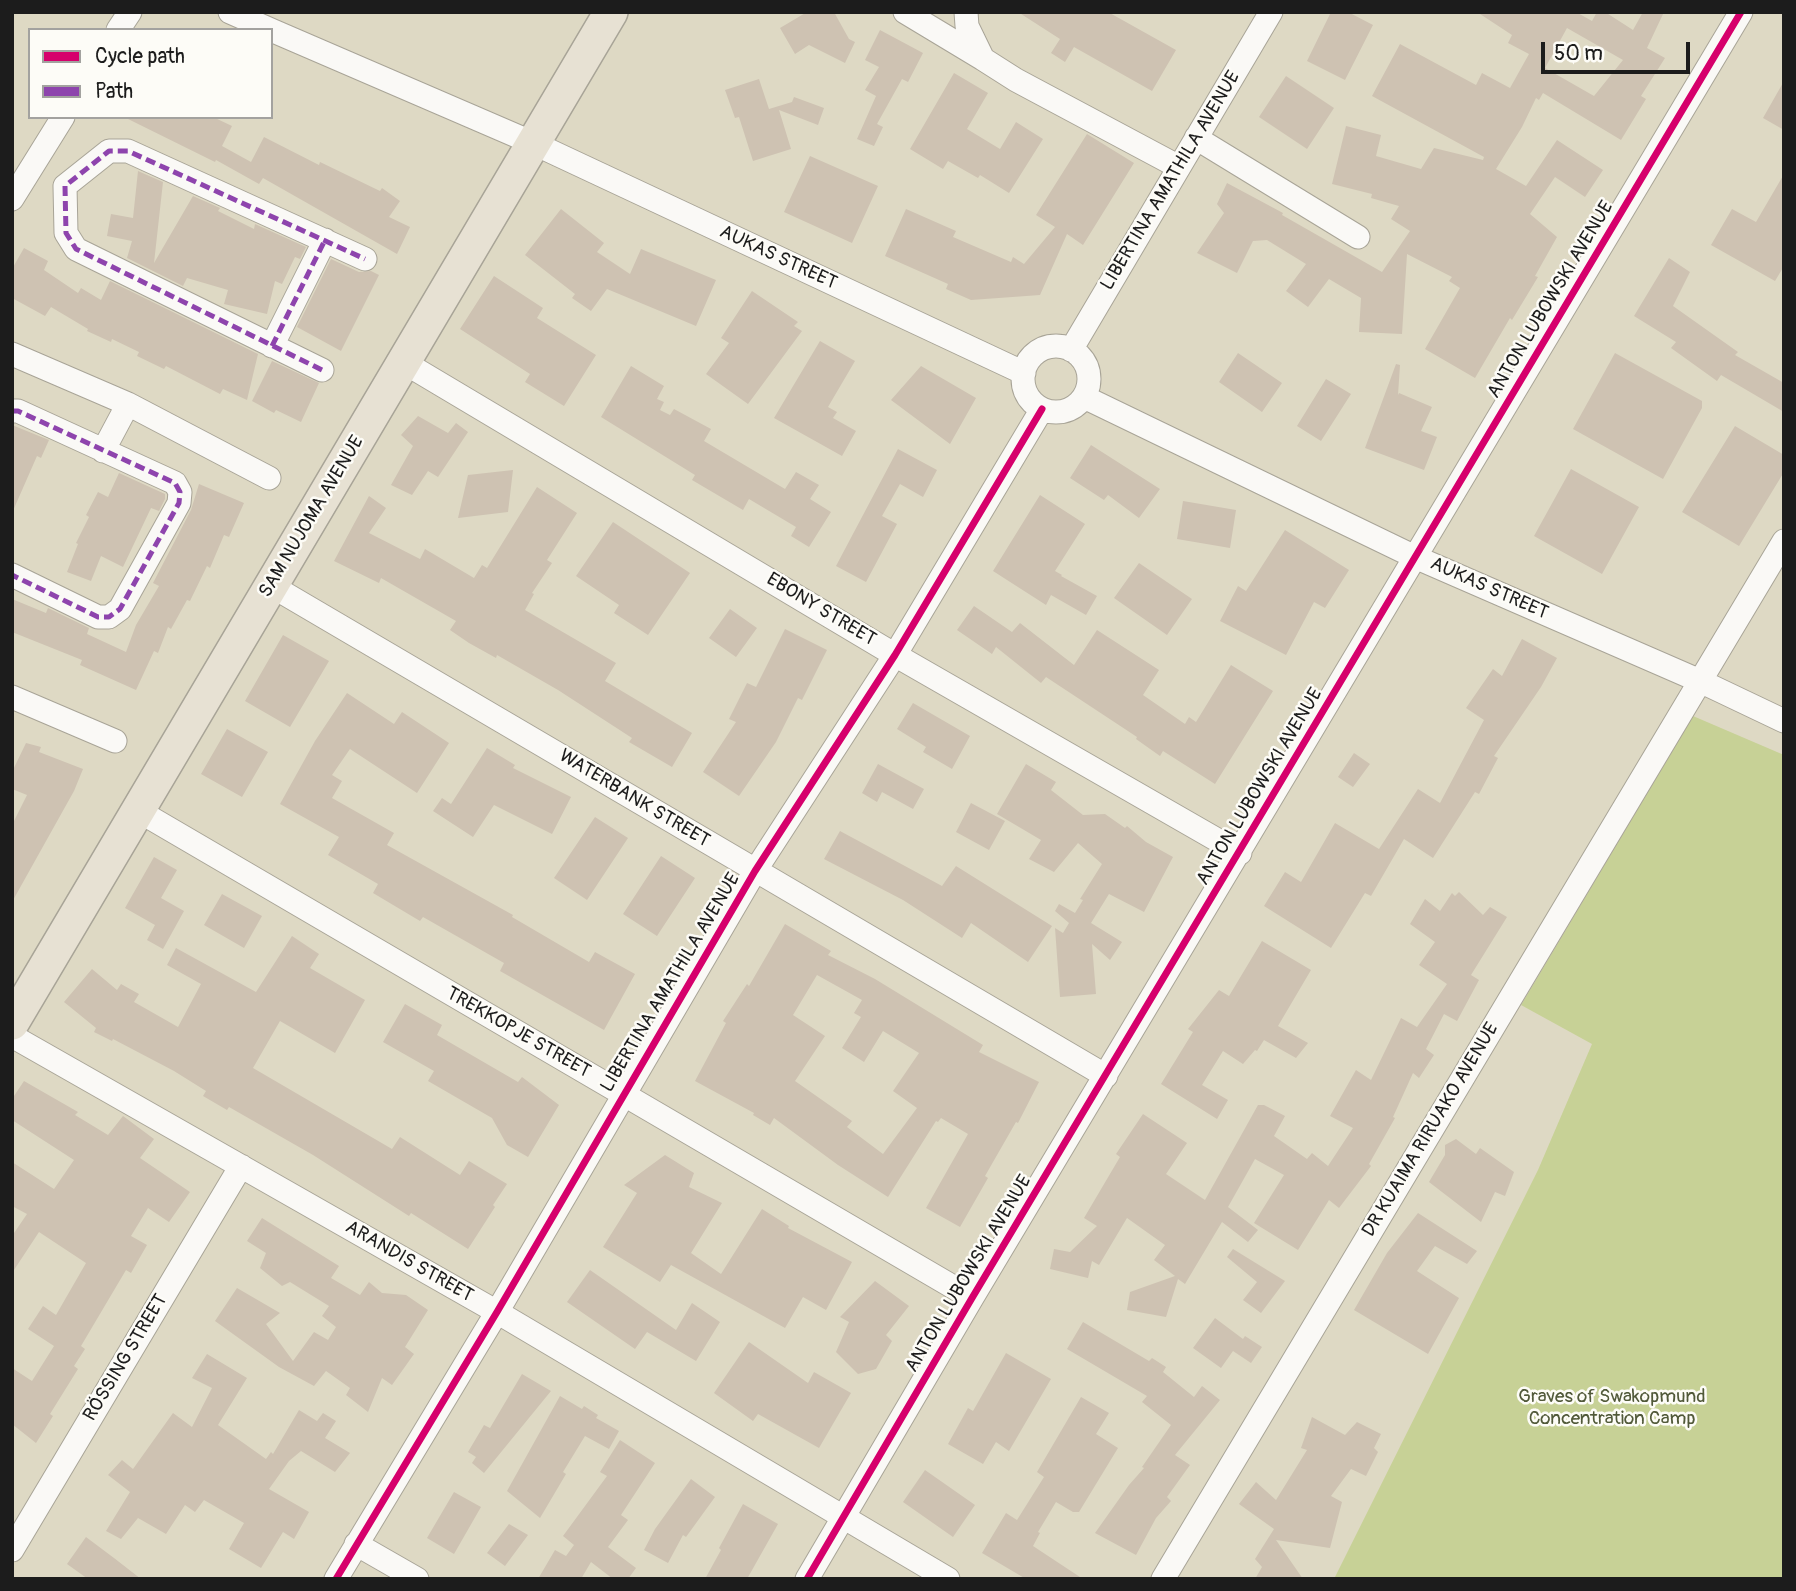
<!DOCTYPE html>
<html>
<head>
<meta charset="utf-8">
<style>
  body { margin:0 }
  #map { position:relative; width:1796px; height:1591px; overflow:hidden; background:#ded9c4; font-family:Pangolin,sans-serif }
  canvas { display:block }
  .frame { position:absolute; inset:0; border:14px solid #1c1c1c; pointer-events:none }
  .legend { position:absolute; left:28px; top:28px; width:245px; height:91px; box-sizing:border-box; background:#fdfcf7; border:2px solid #a3a29f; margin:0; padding:9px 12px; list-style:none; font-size:21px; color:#1c1c1c }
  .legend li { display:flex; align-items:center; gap:14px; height:35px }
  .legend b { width:35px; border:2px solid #a3a29f }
  .scale { position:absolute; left:1541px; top:42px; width:149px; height:32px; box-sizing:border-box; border:4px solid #1c1c1c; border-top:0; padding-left:9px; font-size:21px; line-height:24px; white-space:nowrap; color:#1c1c1c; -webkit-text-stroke:5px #fdfcf7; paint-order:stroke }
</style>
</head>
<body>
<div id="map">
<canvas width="1796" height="1591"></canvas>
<div class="frame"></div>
<ul class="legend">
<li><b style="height:9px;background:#d6006c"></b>Cycle path</li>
<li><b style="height:9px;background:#8e44ad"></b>Path</li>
</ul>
<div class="scale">50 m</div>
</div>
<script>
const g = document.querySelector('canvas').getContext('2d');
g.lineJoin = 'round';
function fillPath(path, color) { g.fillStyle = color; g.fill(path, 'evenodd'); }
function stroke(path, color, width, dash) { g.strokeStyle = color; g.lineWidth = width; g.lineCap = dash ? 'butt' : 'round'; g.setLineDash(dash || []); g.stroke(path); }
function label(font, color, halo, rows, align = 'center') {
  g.font = font + ' Pangolin,sans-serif'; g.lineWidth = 5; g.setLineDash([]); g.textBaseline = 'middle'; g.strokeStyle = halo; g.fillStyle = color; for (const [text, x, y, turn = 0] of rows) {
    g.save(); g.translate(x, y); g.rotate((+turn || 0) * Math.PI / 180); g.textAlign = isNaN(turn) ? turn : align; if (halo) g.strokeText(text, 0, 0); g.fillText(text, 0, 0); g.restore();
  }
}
const green = new Path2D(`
  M1693 716 1784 755V1579H1334L1538 1170 1592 1044 1521 1005Z`);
const building = new Path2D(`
  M807 12H834L849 39 855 42 845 63 809 45 795 54 780 28Z
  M1018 12H1108L1176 50 1152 91 1074 47 1065 62 1051 53 1060 39Z
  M1331 12H1348L1373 25 1345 80 1307 61Z
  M1477 12H1576L1592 21 1597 12H1605L1633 30 1643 12H1664L1647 48 1665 58 1641 96 1646 99 1621 140 1543 93 1539 100 1536 98 1522 127 1496 169 1526 186 1557 140 1603 170 1585 197 1555 177 1530 214 1557 237 1535 276 1538 277 1512 320 1510 318 1475 378 1425 349 1460 288 1449 281 1452 277 1407 254 1402 334 1359 332 1361 298 1329 279 1308 307 1286 291 1306 264 1267 240 1253 241 1237 273 1197 253 1224 213 1217 204 1227 183 1283 213 1282 215 1382 272 1410 231 1391 219 1399 206 1371 198 1372 194 1332 184 1346 126 1381 135 1376 156 1421 169 1434 148 1483 160 1484 157 1372 96 1400 44 1476 85 1482 73 1510 88 1529 54 1508 43 1512 35ZM1567 28 1623 60 1594 96 1545 68Z
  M880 30 923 53 908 82 902 79 877 124 883 127 874 146 857 139 876 96 865 90 879 67 865 60Z
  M954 73 988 93 967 129 1000 149 1016 122 1043 139 1009 193 980 175 978 178 948 161 943 169 910 149Z
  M1286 76 1334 108 1307 149 1259 117Z
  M759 79 769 109 792 102 794 97 824 108 818 125 779 110 791 149 753 161 739 117 735 118 725 90Z
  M1784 81V130L1763 118Z
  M124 117H213L232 126 222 146 251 162 264 137 319 165 320 162 380 191 382 188 400 201 389 217 410 227 397 254 263 178 259 184 216 160 215 162Z
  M1087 134 1134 163 1083 245 1067 234 1040 295 971 300 946 289 948 284 885 256 906 209 956 231 953 237 1011 262 1013 257 1024 264 1055 227 1036 215Z
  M810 156 878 186 852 243 784 212Z
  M138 171 163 182 154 263 193 196 220 208 218 211 254 229 255 224 306 247 300 259 295 257 282 284 275 281 267 314 224 304 228 290 187 278 183 286 127 258 132 241 107 236 111 214 133 218Z
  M1784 174V266L1775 281 1711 245 1732 209 1756 222Z
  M561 209 604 243 597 252 630 274 641 249 716 280 696 326 607 289 591 311 572 298 575 294 525 255Z
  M24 248 48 261 44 270 78 293 81 288 101 300 110 281 258 354 247 400 223 389 220 394 166 366 164 369 137 356 139 352 112 339 111 342 87 331 88 329 51 307 45 316 12 298V269Z
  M1669 258 1690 272 1673 306 1738 352 1735 355 1784 383V412L1721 375 1717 381 1671 348 1676 342 1634 316Z
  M331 259 359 272 371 271 379 275 341 351 297 327Z
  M494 276 543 308 537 318 596 355 564 406 525 382 530 374 460 329Z
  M752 291 798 322 794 326 802 331 748 404 706 374 729 343 721 338Z
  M820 341 855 361 828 407 837 412 833 418 856 431 842 456 774 418Z
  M1238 353 1282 383 1262 412 1219 382Z
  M1615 353 1702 401V408L1663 479 1573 429Z
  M272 361 319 383 301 422 276 410 274 413 252 401Z
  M1396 364 1400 365 1398 395 1399 393 1432 407 1421 431 1437 437 1424 470 1365 448Z
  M631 366 664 386 657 399 664 402 660 410 670 415 674 409 711 429 704 441 785 489 796 472 819 485 810 499 831 512 809 547 791 536 796 527 749 499 743 510 692 480 695 475 601 417Z
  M921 366 976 398 950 444 891 400Z
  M1326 379 1351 394 1321 441 1297 426Z
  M418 416 448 433 456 423 468 432 438 477 428 471 412 495 391 485 413 446 401 435Z
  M12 425 49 440 41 458 37 456 12 513Z
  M1735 426 1784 455V472L1739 546 1682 512Z
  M1091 445 1160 489 1139 518 1108 495 1104 500 1070 478Z
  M898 449 937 470 923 497 900 484 882 516 897 524 866 582 836 566Z
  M1571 469 1639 507 1602 574 1534 536Z
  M513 470 508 512 458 518 468 475Z
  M119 473 165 494V499L159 511 151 508 123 567 101 556 91 581 67 572 78 544 76 543 89 517 86 515 98 492 108 497Z
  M199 484 244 503 229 537 224 535 210 568 207 566 190 601 187 600 171 629 168 627 158 653 154 651 136 690 80 665 82 660 12 632V599L46 613 48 608 89 628 87 634 126 652 136 625 159 586 153 583 191 510Z
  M537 487 577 513 547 560 552 563 532 593 534 594 525 610 616 663 605 681 692 733 672 767 629 742 632 738 558 690 497 655 496 658 469 643 450 630 456 621 381 578 379 583 334 561 369 496 386 508 369 533 420 559 425 549 474 578 482 565 487 568Z
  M1040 495 1085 524 1055 571 1062 575 1061 576 1097 596 1086 615 1051 595 1046 605 993 571Z
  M1183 501 1236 510 1230 548 1177 539Z
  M613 522 690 573 648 635 614 613 619 605 576 576Z
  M1285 530 1349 570 1325 608 1314 602 1286 655 1220 621 1238 586 1246 591Z
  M1139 563 1192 599 1167 635 1114 598Z
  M974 606 1012 632 1020 623 1074 665 1097 630 1159 670 1143 695 1185 724 1189 717 1196 722 1231 665 1273 691 1215 784 1163 751 1160 756 1136 739 1137 737 1046 677 1041 683 996 647 992 654 957 630Z
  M730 609 757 628 736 657 709 638Z
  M785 629 827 650 802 700 798 698 776 742 739 796 703 772 736 722 729 719 747 683 756 687Z
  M283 635 329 661 290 727 245 701Z
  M1522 639 1557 658 1541 687 1494 756 1498 758 1479 794 1475 792 1433 858 1404 839 1371 896 1365 893 1331 948 1264 906 1285 872 1301 882 1335 823 1379 849 1418 789 1440 803 1484 720 1466 708 1493 669 1502 676Z
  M347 693 394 724 402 712 449 743 417 793 350 749 332 775 342 781 332 798 394 833 387 845 513 915 512 917 589 962 595 952 635 974 604 1030 500 971 504 963 423 917 420 921 373 893 378 884 328 855 339 837 280 804 315 741Z
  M913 703 970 736 952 769 923 752 926 747 897 729Z
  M227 729 268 752 242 797 201 774Z
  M26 743 41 747 39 752 83 769 74 791 12 902V825L27 795 12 789V772Z
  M487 748 515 765 513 768 571 797 552 834 494 805 473 837 433 811 442 798 451 804Z
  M1354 753 1370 764 1353 787 1338 777Z
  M878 764 924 789 913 809 882 792 877 802 862 793Z
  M1026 764 1056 782 1051 790 1083 815 1105 814 1125 828 1127 826 1146 842 1173 857 1144 912 1109 894 1091 923 1122 942 1110 960 1092 944 1096 994 1060 997 1055 928 1063 933 1069 923 1055 911 1059 904 1075 913 1083 900 1080 899 1102 864 1078 843 1054 872 1029 859 1041 840 997 814Z
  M971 803 1005 821 989 850 956 832Z
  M595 817 628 838 587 900 554 878Z
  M840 831 942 886 956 866 1052 926 1028 962 971 923 962 938 903 900 824 859Z
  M661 856 695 878 657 936 623 914Z
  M154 857 177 870 161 898 184 911 163 949 147 940 155 925 125 908Z
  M1459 892 1483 915 1490 907 1507 917 1471 975 1479 980 1457 1021 1444 1014 1426 1049 1434 1055 1419 1078 1413 1073 1393 1117 1395 1118 1369 1164 1371 1166 1339 1208 1329 1200 1298 1250 1254 1223 1284 1175 1255 1159 1228 1207 1258 1230 1248 1242 1222 1222 1185 1284 1178 1279 1166 1317 1127 1310 1130 1292 1175 1276 1154 1260 1165 1245 1127 1218 1099 1265 1092 1261 1088 1278 1050 1269 1054 1249 1070 1252 1097 1226 1084 1218 1120 1157 1116 1154 1143 1114 1187 1143 1166 1174 1205 1200 1258 1105H1264L1285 1116 1274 1136 1307 1159 1312 1153 1328 1166 1353 1128 1330 1116 1356 1070 1371 1080 1401 1018 1417 1027 1447 984 1419 965 1435 942 1410 924 1425 899 1440 911 1452 893 1455 896Z
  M222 894 262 916 244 948 204 925Z
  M785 924 831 951 828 955 875 979 983 1045 979 1052 1039 1082 1018 1123 1016 1122 985 1176 988 1178 960 1227 926 1208 968 1134 941 1118 938 1122 936 1121 888 1197 838 1165 774 1118 770 1125 753 1115 754 1113 695 1081 726 1023 723 1021 747 984 749 986ZM817 975 862 1000 854 1013 861 1017 842 1048 864 1062 883 1031 919 1053 893 1091 917 1108 883 1154 847 1127 852 1121 795 1081 825 1036 793 1015Z
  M292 936 319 954 310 968 365 1000 335 1053 280 1021 253 1068 392 1149 400 1137 460 1175 469 1161 507 1184 493 1205 495 1207 468 1249 411 1213 409 1216 313 1155 229 1107 227 1110 203 1096 206 1091 174 1071 113 1039 112 1041 94 1032 96 1028 64 1002 92 969 117 990 121 984 139 994 134 1002 178 1027 201 984 167 965 176 948 256 992Z
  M1262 941 1311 970 1278 1026 1308 1043 1296 1058 1264 1040 1257 1051 1255 1050 1243 1064 1223 1051 1202 1085 1228 1100 1217 1119 1161 1084 1193 1032 1188 1029 1219 990 1229 996Z
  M405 1004 442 1025 437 1035 518 1082 522 1077 559 1105 528 1157 507 1145 492 1118 428 1081 434 1071 383 1042Z
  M24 1081 78 1112 75 1115 108 1135 123 1116 154 1139 140 1158 190 1192 169 1222 148 1208 131 1236 147 1245 131 1273 126 1270 81 1346 85 1349 74 1366 78 1369 50 1414 53 1416 36 1443 12 1424V1368L32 1381 54 1346 28 1329 43 1306 56 1315 86 1263 39 1232 12 1273V1236L27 1214 12 1206V1162L54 1189 74 1160 12 1120V1099Z
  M1456 1139 1476 1154 1480 1148 1514 1172 1505 1196 1495 1192 1481 1222 1429 1182 1445 1155V1145Z
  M665 1155 694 1173 689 1187 722 1203 691 1253 721 1274 762 1209 789 1226 788 1228 852 1262 826 1310 803 1297 785 1328 671 1265 660 1282 603 1247 637 1193 624 1185Z
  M1418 1213 1477 1251 1467 1264 1435 1246 1417 1271 1459 1298 1428 1354 1354 1310 1387 1253Z
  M262 1218 339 1266 331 1278 360 1295 369 1282 382 1293 406 1295 428 1310 405 1347 414 1354 392 1385 382 1378 368 1412 346 1395 350 1388 326 1371 314 1386 279 1367 215 1321 237 1288 280 1313 266 1324 293 1361 314 1332 328 1340 336 1327 322 1316 329 1306 290 1282 282 1286 260 1268 266 1253 247 1241Z
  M1233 1249 1285 1281 1261 1313 1243 1300 1257 1282 1227 1257Z
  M590 1270 676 1330 692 1303 720 1322 696 1361 647 1332 635 1349 567 1302Z
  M875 1281 909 1306 886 1335 892 1341 876 1369 858 1374 836 1352 849 1322 840 1317Z
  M1215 1318 1243 1339 1245 1336 1262 1347 1251 1363 1233 1351 1221 1368 1193 1348Z
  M1083 1322 1149 1361 1152 1358 1166 1367 1163 1372 1194 1397 1202 1386 1220 1400 1175 1455 1190 1465 1167 1497 1171 1501 1156 1518 1136 1555 1095 1533 1129 1485 1144 1468 1142 1467 1171 1425 1142 1402 1147 1396 1067 1349Z
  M749 1342 808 1383 814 1372 851 1393 819 1448 758 1414 753 1421 714 1393Z
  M1006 1353 1051 1379 1009 1451 996 1442 983 1464 948 1444 968 1408 973 1411Z
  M207 1354 247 1378 218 1425 266 1459 271 1452 273 1454 299 1410 317 1421 323 1413 336 1421 325 1438 350 1453 335 1472 301 1451 289 1461 269 1489 309 1512 294 1539 283 1532 261 1568 229 1549 244 1523 204 1500 195 1512 185 1505 166 1534 138 1518 121 1539 106 1531 130 1492 108 1475 122 1460 133 1469 173 1413 192 1427 212 1388 192 1378Z
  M522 1374 551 1391 484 1473 472 1463 476 1457 468 1452 484 1425 490 1428Z
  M560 1396 582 1409 584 1406 598 1415 596 1418 619 1431 609 1449 585 1436 563 1472 566 1474 540 1518 507 1491Z
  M1081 1397 1109 1413 1096 1434 1118 1448 1079 1512H1073L1056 1502 1038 1532 1040 1533 1033 1546 1083 1579H1026L982 1553 1006 1513 1017 1520 1044 1477 1037 1472Z
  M1312 1417 1345 1435 1357 1422 1381 1434 1374 1448 1378 1452 1366 1476 1351 1469 1331 1496 1342 1502 1330 1548 1276 1540 1303 1579H1255L1262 1567 1255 1559 1274 1529 1239 1504 1256 1482 1276 1500 1307 1450 1301 1448Z
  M620 1440 655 1463 621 1515 628 1520 608 1547 636 1568 628 1579H613L591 1562 581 1579H538L555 1550 566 1556 574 1545 563 1536 607 1476 600 1472Z
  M925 1470 975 1505 953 1537 903 1502Z
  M691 1479 715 1497 686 1537 683 1535 668 1563 644 1550 655 1529Z
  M454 1492 481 1507 454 1554 427 1538Z
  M743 1504 778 1524 747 1579H705L721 1550 719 1548Z
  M509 1524 528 1535 505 1566 487 1553Z
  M86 1537 114 1558 141 1579H88L67 1564Z`);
const minor = new Path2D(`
  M230 12 271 30
  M905 12 983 59
  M966 12 967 26 983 59 1016 80 1179 167
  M118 30 130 12
  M271 30 533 143 1024 373
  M1196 138 1358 237
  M65 186 66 233 76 249 322 370
  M65 186 109 151H128L365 259
  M12 199 63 117
  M272 346 325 240
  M1023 379a33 33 0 1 1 66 0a33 33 0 1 1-66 0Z
  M1071 350 1271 12
  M12 354 128 404 269 478
  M405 363 895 655 1240 853
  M1084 397 1415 557 1700 681 1784 721
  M12 411H18L175 483 180 492 179 503 120 609 109 617H98L12 575
  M103 451 128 404
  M270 585 1106 1076
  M12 697 115 741
  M137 810 972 1298
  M12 1036 497 1312 948 1579
  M356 1544 417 1579
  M12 1550 241 1166
  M336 1579 497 1312 755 871 895 655 1042 409
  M807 1579 972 1298 1741 12
  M1163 1579 1784 541`);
const highway = new Path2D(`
  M12 1023 611 12`);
const quiet = new Path2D(`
  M272 346 325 240
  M322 370 76 249 66 233 65 186 109 151H128L365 259
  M12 411H18L175 483 180 492 179 503 120 609 109 617H98L12 575`);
const cycleway = new Path2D(`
  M336 1579 497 1312 755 871 895 655 1042 409
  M807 1579 972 1298 1741 12`);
const streetNames = [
  ["LIBERTINA AMATHILA AVENUE",1171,181,-59],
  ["AUKAS STREET",778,258,25],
  ["ANTON LUBOWSKI AVENUE",1551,300,-59],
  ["SAM NUJOMA AVENUE",312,517,-59],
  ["AUKAS STREET",1489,589,24],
  ["EBONY STREET",821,610,31],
  ["ANTON LUBOWSKI AVENUE",1260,787,-59],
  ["WATERBANK STREET",634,799,31],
  ["LIBERTINA AMATHILA AVENUE",671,983,-59],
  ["TREKKOPJE STREET",518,1033,30],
  ["DR KUAIMA RIRUAKO AVENUE",1431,1130,-59],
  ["ARANDIS STREET",409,1262,30],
  ["ANTON LUBOWSKI AVENUE",969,1274,-59],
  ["RÖSSING STREET",126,1358,-59]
];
const parkNames = [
  ["Graves of Swakopmund",1612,1397],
  ["Concentration Camp",1612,1419]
];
fillPath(green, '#c7d196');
fillPath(building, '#cec2b2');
stroke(minor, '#a8a497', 25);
stroke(highway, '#a8a497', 36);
stroke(minor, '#faf9f6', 23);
stroke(highway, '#e7e1d3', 33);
stroke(quiet, '#8e44ad', 5, [10, 5]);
stroke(cycleway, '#d6006c', 7);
label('19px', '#1c1c1c', '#fdfcf7', streetNames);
label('19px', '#515939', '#fdfcf7', parkNames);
</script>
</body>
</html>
